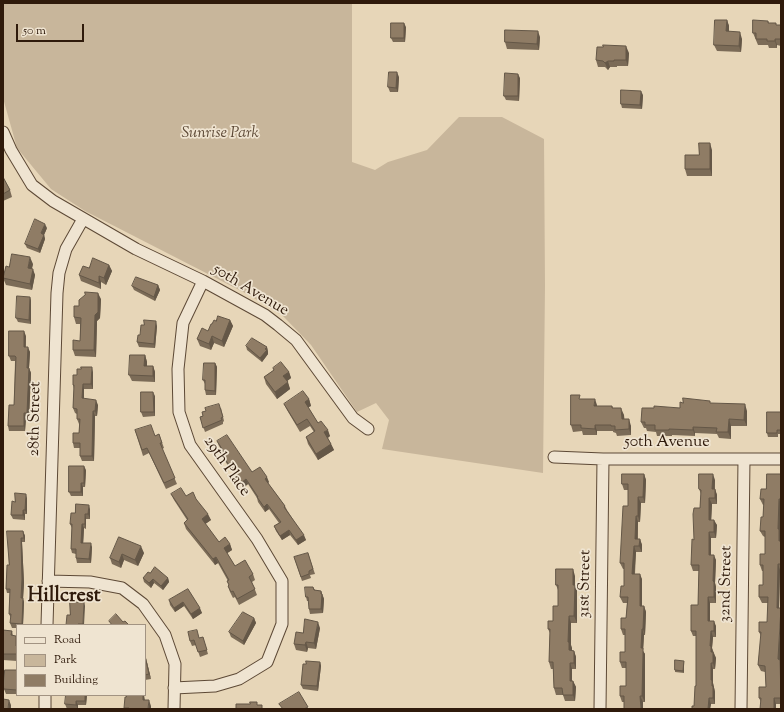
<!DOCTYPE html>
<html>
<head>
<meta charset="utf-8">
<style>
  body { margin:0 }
  #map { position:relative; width:784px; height:712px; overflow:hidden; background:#e7d6b8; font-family:"Sorts Mill Goudy",serif }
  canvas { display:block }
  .frame { position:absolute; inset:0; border:4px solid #2f1a0b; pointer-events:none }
  .legend { position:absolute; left:16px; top:624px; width:130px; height:72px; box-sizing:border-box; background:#efe4d1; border:1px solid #a29382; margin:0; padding:5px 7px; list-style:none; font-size:12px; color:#2f1a0b }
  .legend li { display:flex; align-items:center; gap:8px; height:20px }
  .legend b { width:20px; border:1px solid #a29382 }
  .scale { position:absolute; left:16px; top:24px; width:68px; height:18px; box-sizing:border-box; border:2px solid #2f1a0b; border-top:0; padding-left:5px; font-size:12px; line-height:14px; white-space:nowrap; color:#2f1a0b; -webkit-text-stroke:3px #efe4d1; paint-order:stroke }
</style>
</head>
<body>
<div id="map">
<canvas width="784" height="712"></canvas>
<div class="frame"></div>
<ul class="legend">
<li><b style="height:5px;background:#efe4d1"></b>Road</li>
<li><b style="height:11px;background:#c8b69b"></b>Park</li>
<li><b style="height:11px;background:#8f7c65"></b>Building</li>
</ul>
<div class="scale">50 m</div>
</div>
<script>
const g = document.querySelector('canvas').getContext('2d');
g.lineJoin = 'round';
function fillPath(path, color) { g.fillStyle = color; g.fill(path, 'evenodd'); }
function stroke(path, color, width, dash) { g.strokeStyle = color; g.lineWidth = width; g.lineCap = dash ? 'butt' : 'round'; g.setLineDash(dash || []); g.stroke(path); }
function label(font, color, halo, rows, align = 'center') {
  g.font = font + ' "Sorts Mill Goudy",serif'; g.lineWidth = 3.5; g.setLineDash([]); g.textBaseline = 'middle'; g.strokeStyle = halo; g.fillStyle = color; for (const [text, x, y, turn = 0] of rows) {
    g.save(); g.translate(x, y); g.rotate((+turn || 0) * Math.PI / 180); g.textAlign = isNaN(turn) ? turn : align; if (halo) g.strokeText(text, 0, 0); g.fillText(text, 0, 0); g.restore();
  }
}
const green = new Path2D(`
  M3 3H352V162L375 170 388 162 427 150 459 117H502L544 139 545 286 543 473 382 449 389 420 376 403 357 412 311 345 283 316 249 295 85 211 51 189 17 148 3 98Z`);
const minor = new Path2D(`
  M3 132 11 150 32 185 53 201 136 249 203 281 265 315 278 325 296 340 353 418 368 429
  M554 457 603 459H781
  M48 581 90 582 122 588 143 604 165 635 175 664 174 709
  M47 625 57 293 59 273 66 249 83 219
  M174 688 215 686 239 679 267 662 282 624V581L257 539 190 445 179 412 178 369 183 323 203 281
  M45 709V695
  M600 709 603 459
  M741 709 744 459`);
const wall = new Path2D(`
  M727 20 729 26V31L742 39 741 52 717 51 714 45Z
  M768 21 769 23 777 25H781V46L777 45V48H769L768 45H758L753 33Z
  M406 27 405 42H393L391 38Z
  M540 37 539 50 507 49 505 42Z
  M629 53 628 66H617V67H610L608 70 605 67H598L596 60Z
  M399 77 398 92H390L388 87Z
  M520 78 519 101 506 100 504 96Z
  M643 95 642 109 622 108 621 104Z
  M712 150V176H687L685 169 699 155Z
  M3 177 10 190 12 197 3 201Z
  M47 228 44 235 45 239 40 253 27 248 25 244Z
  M33 264 32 269 35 275 32 290 6 285 3 278 9 267Z
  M109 265 112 271 106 285 101 282V289L81 281 79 275 89 268Z
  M158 285 160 290 155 301 134 290 132 286Z
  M30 297 31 301V324L18 322 16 318Z
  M101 299 100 318 97 321 96 357 75 356 73 350 80 341V324H76L74 317 79 306Z
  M230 320 233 326 224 347 214 343 211 350 200 346 197 339 208 331 212 324 216 321Z
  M157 326 155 348 139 347 137 342 140 335Z
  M26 336V347L30 352 29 368 31 373 29 418H26L25 431H9L8 426 14 405 15 361H11L9 356Z
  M246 346 267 347 268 352V354L262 362 247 350Z
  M145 355 147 362V366H153L155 372V382L132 381 129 375Z
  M215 363 217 367 216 395H206L205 390V384L203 380Z
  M273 368 289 372 291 378 287 381 290 389 277 399 266 384 264 377 274 370Z
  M93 372V389H84V399L98 405 97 416H95L94 461H82L80 456V448H74L73 443 79 433V424L77 419V414L75 413 73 408 74 389 73 385 77 375Z
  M155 396V416L143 417 141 412Z
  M309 399 311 406 308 407 318 423 330 436 328 438 334 450 318 460 308 444 306 437 314 432 310 426 300 432 287 410 284 404Z
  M581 399 597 406H612L613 408 624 415V419L631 426V435L617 436 616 433 613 432V431H597V435H583L582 431 573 432 571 425Z
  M710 403 747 411V426H731V439L719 438 717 434 695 433V436L672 435V436H657L656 432 647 431 646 428H644L641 422 654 408H680Z
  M221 408 224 421 223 422V424L205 432 200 417Z
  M781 412V434H778V437H768L767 433Z
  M135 430 155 436 159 434 164 448 162 449 177 484 166 489 149 453 143 456Z
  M217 441 252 472 269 482 268 483 285 506 287 510 306 540 298 545 290 535 282 540 276 531 274 526 279 523 269 509 265 512 258 502 257 498 248 484 243 488 223 458 221 453 223 452 219 446Z
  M86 470 85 487H83V496H71L69 492Z
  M644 474 646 480 645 503H641L640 522H638V539H640L642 545V552H636L635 574 642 579V606H644L646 612 645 635H644L643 651 645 654V702H622L620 696 626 686V668H622L620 662 625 652V635H623L621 629 626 618 627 603H623L620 597 624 586V569H623L620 563 628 506V490H624L622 484Z
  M781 474V505L780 531 781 534V570H780L779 608 780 660 781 662V704H776V709H760L761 702 759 698 766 687 765 672 761 671 758 665 761 636 759 632 767 622 768 603H762L759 597 763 585V571H762L760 565 765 554V537L763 536 760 531 763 517 764 505H763L760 499 766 489Z
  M715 480V489L717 495V504H712L711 520 717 525 716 538H711V555L716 560 715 583 716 587V603H710V621L716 626V637H713L712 648 716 658 715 669H713V683L715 692V704H711L710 709H692L694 706 696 686V636H693L691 631 698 605 699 571H693L691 565 694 540 700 508 701 494 699 489Z
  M171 494 186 496 196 499 211 520 205 524 219 542 230 544 232 550 227 553 235 566 253 574 255 580 252 582 257 595 239 605 235 597 233 598 230 592 228 586 229 585 227 581H228L218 563 215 565 186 529 184 523 187 520 174 500Z
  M27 498V514H25V520L13 519 11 515 15 502Z
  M90 509V519H86V529L84 528 83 543 92 547 91 563H77L76 558V554L72 553 71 549 72 528 70 524 75 513Z
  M23 531 25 536V542H22L24 583 23 599 24 602 23 625H17V628H12L10 623 11 618 9 614 10 593H7L6 589 9 565Z
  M119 537 144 553 138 566 124 560 121 568 112 564 110 558Z
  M308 553 315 574 310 575 311 578 302 581 294 557Z
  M575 576V585L577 591V623H571V645L572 650 574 651 576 657V669H572V681H573L576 687 575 701H565L563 695H556L554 688 553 669H551L549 662 550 633 548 629 553 621 558 606V590L556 585Z
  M143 578H168L169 582 163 590 154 583 151 588 144 582Z
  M313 587 315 590 321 591 324 599 323 613 310 614 309 609V601H307L306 597Z
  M188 589 202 613 193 619 184 606 175 612 170 605 169 600Z
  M254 618 256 623 244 645 231 637 229 632Z
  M320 628 316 649 308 648 307 652 296 650 294 644 303 633Z
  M3 630 12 631 13 636H16L17 638V661L3 660Z
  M203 637 208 654 200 657 196 645 192 646 190 641Z
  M145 654 151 679 145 680Z
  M684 661V673L675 672V670Z
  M320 662 321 666 318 691 303 689 301 685Z
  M17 670V694H6L4 689Z
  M87 695 86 705H78V709H67L65 704Z`);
const shadedWall = new Path2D(`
  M727 20 729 26V37L726 31Z
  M404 23 406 27 405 42 404 38Z
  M538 31 540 37 539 50 537 44Z
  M740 32 742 39 741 52 739 46Z
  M775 39 777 45V48L775 41Z
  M626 46 629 53 628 66 626 60Z
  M608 61 610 67 608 70 605 63Z
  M397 72 399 77 398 92 396 88Z
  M518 74 520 78 519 101 518 96Z
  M641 91 643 95 642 109 640 105Z
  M710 143 712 150V176L710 169Z
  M45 224 47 228 44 235 45 239 40 253 38 249 41 233Z
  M30 257 33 264 30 274 28 268Z
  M109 265 112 271 106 285 104 278Z
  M33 269 35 275 32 290 30 284Z
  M99 276 101 282V289L99 283Z
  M158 285 160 290 155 301 154 297Z
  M98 293 101 299 100 318 97 321 96 357 94 350 95 315Z
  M30 297 31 301V324L29 320Z
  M230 320 233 326 224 347 222 341Z
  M156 321 157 326 155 348 154 344Z
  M24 331 26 336 25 352 24 347Z
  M212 336 214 343 211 350 209 344Z
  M28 347 30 352 29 368 31 373 29 418 27 413Z
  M267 347 268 352V354L262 362 260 358Z
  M145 355 147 362V372L144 366Z
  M215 363 217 367 216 395 215 391Z
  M153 366 155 372V382L153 376Z
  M92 367 93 372V389L91 384Z
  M289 372 291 378 286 382 283 376Z
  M288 382 290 389 277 399 275 392Z
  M83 384 84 389V403L82 398Z
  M153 392 155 396V416L154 412Z
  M309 399 311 406 307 408 305 402Z
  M595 399 597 405V412L594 406Z
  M96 400 98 405 97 416 95 411Z
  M745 404 747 411V426L744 420Z
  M621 408 624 415 625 425 622 419Z
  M93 411 95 416 94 461 92 456Z
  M24 413 26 418 25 431 24 426Z
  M629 419 631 426V435L629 429Z
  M729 419 731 426V439L728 432Z
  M595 425 597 431V435L595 429Z
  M693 427 695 433V436L693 430Z
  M328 430 330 436 327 438 324 432Z
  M331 444 334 450 318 460 316 454Z
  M84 466 86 470 85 487 84 483Z
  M644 474 646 480 645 503 643 497Z
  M713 474 715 480 714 495 712 489Z
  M267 477 269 482 267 484 265 479Z
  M246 479 248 484 243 488 241 483Z
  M81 483 83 487V496L81 492Z
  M715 489 717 495V504L715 498Z
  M26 494 27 498V514L25 510Z
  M638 497 641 503 640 522 638 516Z
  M709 498 712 504 711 525 709 520Z
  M779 499 781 505 780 531 781 534V547L779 541 778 529Z
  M267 504 269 509 265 512 264 507Z
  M89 505 90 509V519L88 514Z
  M23 510 25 514V520L23 515Z
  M85 514 86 519V529L85 524Z
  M208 514 211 520 204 525 202 519Z
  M636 516 638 522 637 545 635 539Z
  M714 520 717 525 716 538 714 532Z
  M82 524 84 528 83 547 81 543Z
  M289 530 290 535 282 540 280 536Z
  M23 531 25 536V542L24 538Z
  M709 532 711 538V560L709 555Z
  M304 535 306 540 298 545 296 540Z
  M21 538 22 542 24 583 23 599 24 602 23 625H22V624Z
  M640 539 642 545V552L639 546Z
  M91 543 92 547 91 563 89 559Z
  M230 544 232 550 226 554 224 548Z
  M141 546 144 553 138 566 135 560Z
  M634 546 636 552 634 579 632 574Z
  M122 554 124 560 121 568 119 562Z
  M714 555 716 560 715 583 716 587V603L714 597 713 581Z
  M216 557 218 563 215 565 213 559Z
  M778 564 780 570 779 614 777 608Z
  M573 569 575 576V591L573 585Z
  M640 574 642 579V612L640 606Z
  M168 578 169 582 163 590 161 586Z
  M153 579 154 583 151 588 149 583Z
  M575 585 577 591V623L574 616Z
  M321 591 324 599 323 613 321 609Z
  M708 597 710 603V626L708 621Z
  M84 602 85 606 84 625H83V624Z
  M183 602 184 606 175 612 174 608Z
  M644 606 646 612 645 635 643 629Z
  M200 608 202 613 193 619 191 614Z
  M781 611V650L780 660 781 662V697L778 659Z
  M569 616 571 623V645L572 648V657L569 650 568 642Z
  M254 618 256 623 244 645 243 641Z
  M714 621 716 626V637L714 631Z
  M318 622 320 628 316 649 314 643Z
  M642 629 644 635 643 651 645 654V702L642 696 641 648Z
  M711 631 713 637 712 648 713 652V658L711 652 710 646Z
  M16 636 17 638V650L16 646Z
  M306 642 308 648 307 652 305 645Z
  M574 651 576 657V669L574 663Z
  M713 652 716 658 715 669 713 663Z
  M145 654 151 679 149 674Z
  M684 661V673L683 671Z
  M320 662 321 666 318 691 317 686Z
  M570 663 572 669V688L570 681Z
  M711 663 713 669V683L715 692V704L713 698 711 680Z
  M573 681 576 687 575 701 573 695Z
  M85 695H87L86 705 85 701Z
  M143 695H144L146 706 143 700Z
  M640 696 643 702V709H641Z
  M709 698 711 704 710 709H708Z
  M774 698 776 704V709H774Z
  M9 700 11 705V709H8Z
  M149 700 151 706V709H148Z
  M76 701 78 705V709L76 705Z`);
const building = new Path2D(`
  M715 20H727L726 31 740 32 739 46 714 45Z
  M753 20 768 21V23H776V25H781V39H775V41H767V39H756V33H753Z
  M391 23H404V38H391Z
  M505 30 538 31 537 44 505 42Z
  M603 45 626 46V60H614V61H608L605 63 603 61 596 60 597 47H603Z
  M389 72H397L396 88 388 87Z
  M505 73 518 74V96H504Z
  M621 90 641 91 640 105 621 104Z
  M699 143H710V169H685V155H699Z
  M3 177 10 190 3 194Z
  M35 219 45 224 41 233 44 235 38 249 25 244Z
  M12 254 30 257 28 268 33 269 30 284 3 278 6 266 9 267Z
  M93 258 109 265 104 278 99 276V283L79 275 83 266 89 268Z
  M136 277 158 285 154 297 132 286Z
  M85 292 98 293V312L95 315 94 350H73V340L80 341 81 318 74 317V306H79V300L85 295Z
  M17 296 30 297 29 320 16 318Z
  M218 316 230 320 222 341 212 336 209 344 197 339 202 328 208 331 211 324H212L214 320 216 321Z
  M144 320 156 321 154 344 137 342 138 335H140L141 325H144Z
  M9 331H24V347H28L27 368H29L27 413H24V426H8L9 405H14L16 357 15 356H9Z
  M252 338 267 347 265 349 267 350 260 358 246 346Z
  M130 355H145L144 366H153V376L129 375Z
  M281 362 289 372 283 376 288 382 275 392 264 377 274 370 273 368Z
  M204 363H215V391L205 390V380H203Z
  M81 367H92L91 384H83L82 398 96 400 95 411H93L92 456H80V443H73V433H79L80 419H77V409L73 408 74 385H73V375H77V369H81Z
  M303 391 309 399 305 402 318 423 321 421 328 430 324 432 331 444 316 454 306 437 315 431 307 419 297 425 284 404Z
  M141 392H153L154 412H141Z
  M571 395H580L579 399H595L594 406H612V408H621L622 419H629V429L615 430V426H611V425H595V429L581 428V425H571Z
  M683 398 710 401V403L745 404 744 420 729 419 728 432H716L717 428 693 427V430L669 429V430H655V425H645V422H641L642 408H654V406L680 408V402L683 403Z
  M219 404 223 417 221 418 222 420 203 428 200 417 203 416 202 412 206 411 205 408Z
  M767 412H781V430H777V433H767Z
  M151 425 155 436 159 434 162 443H160L175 478 164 483 147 448 142 450 135 430Z
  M227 435 252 472 260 467 267 477 265 479 285 506 284 507 304 535 296 540 289 530 280 536 274 526 281 522 267 504 264 507 257 497H258L246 479 241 483 221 453 224 452 217 441Z
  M69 466H84V483H81V492H69Z
  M622 474H644L643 497H638V516H636L635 539H640L639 546H634L632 574H640V606H644L643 629H642L641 648H643V656L642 696H640L641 709H624V696H620V686H626V662H620V652H625V629H621V618H626L628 597H620L621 586H624V563H620L623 506H628V484H622Z
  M699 474H713L712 489H715V498H709V520H714V532H709V555H714L713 581 714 582V597H708V621H714V631H711L710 646H711V652H713V663H711V680H712V686H713V698H709L708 709H692V706H694L695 686H696V631H691V605H698L699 565H691L692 539 694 540 693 514 694 508H700L701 490 699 489Z
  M767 474H781V499H779L778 529H779V541H781V564H778L777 608H781L778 659 780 660 781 698H774V709H760L761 698H759V687H766L765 666 758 665 761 632H759V622H767L768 597H759V585H763V565H760V554H765V531H760L761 517H763L764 499H760L761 489H766Z
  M181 488 186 496 193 492 196 499 208 514 202 519 219 542 225 537 230 544 224 548 235 566 245 560 253 574 249 577 255 589 237 599 233 591 231 592 228 586 229 585 227 581 229 580 216 557 213 559 184 523 188 519 171 494Z
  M15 493 26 494 25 510H23V515H11L12 501 15 502Z
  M76 504 89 505 88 514H85V524H82L81 543H91L89 559 76 558V549H71L72 524H70L71 513H75Z
  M7 531H23L24 538H21L22 579 21 598H23L22 624 10 623 11 614H9L10 589H6L7 565H9Z
  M119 537 141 546 135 560 122 554 119 562 110 558Z
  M308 553 313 569 309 571V574L301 577 294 557Z
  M155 567 168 578 161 586 153 579 149 583 143 578 148 572 150 573Z
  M556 569H573V585H575L574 616H569L568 642H569V650L574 651V663H570V681H573V695H563L562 688H554L553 662H549L550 629H548V621H553V606H558V585H556Z
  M305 587H313L314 590 321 591V594H322L321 609H309L308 597H306Z
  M188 589 200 608 191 614 183 602 174 608 169 600Z
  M70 602H84L83 624H78L77 625H66L67 615H70Z
  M243 612 254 618 243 641 229 632Z
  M116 614 123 622 125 621 129 625H112L109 621Z
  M305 619 318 622 314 643 306 642 305 645 294 644 296 632 303 633Z
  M3 630 12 631 11 635 16 636V646H17V654H3Z
  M197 630 199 638 203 637 207 650 198 652 194 640 190 641 188 632Z
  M145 656 149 674 145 675Z
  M675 660 684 661 683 671 675 670Z
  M306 661 320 662 317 686 301 685 303 664H306Z
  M5 670H17V690L4 689Z
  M299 692 308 707 304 709H283L279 704Z
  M66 695H85V701H76V705L65 704Z
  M127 695H143V700H149L148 709H129V708H124L125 697H126Z
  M3 699 9 700 8 709H3Z
  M250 702H257V705H262V709H236V704H250Z`);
const parkNames = [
  ["Sunrise Park",220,134]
];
const streetNames = [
  ["50th Avenue",250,291,31],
  ["28th Street",36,419,-89],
  ["50th Avenue",667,443],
  ["29th Place",226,467,55],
  ["31st Street",586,584,-89],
  ["32nd Street",727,584,-89]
];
const districtNames = [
  ["Hillcrest",64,598]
];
fillPath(green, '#c8b69b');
stroke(minor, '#5d4936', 13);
stroke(minor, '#efe4d1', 11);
fillPath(wall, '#7b6b57');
fillPath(shadedWall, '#645747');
fillPath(building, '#8f7c65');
stroke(building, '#645747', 1);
label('italic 16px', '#5d4936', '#efe4d1', parkNames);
label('16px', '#2f1a0b', '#efe4d1', streetNames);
label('bold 20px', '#2f1a0b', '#efe4d1', districtNames);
</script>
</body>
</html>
